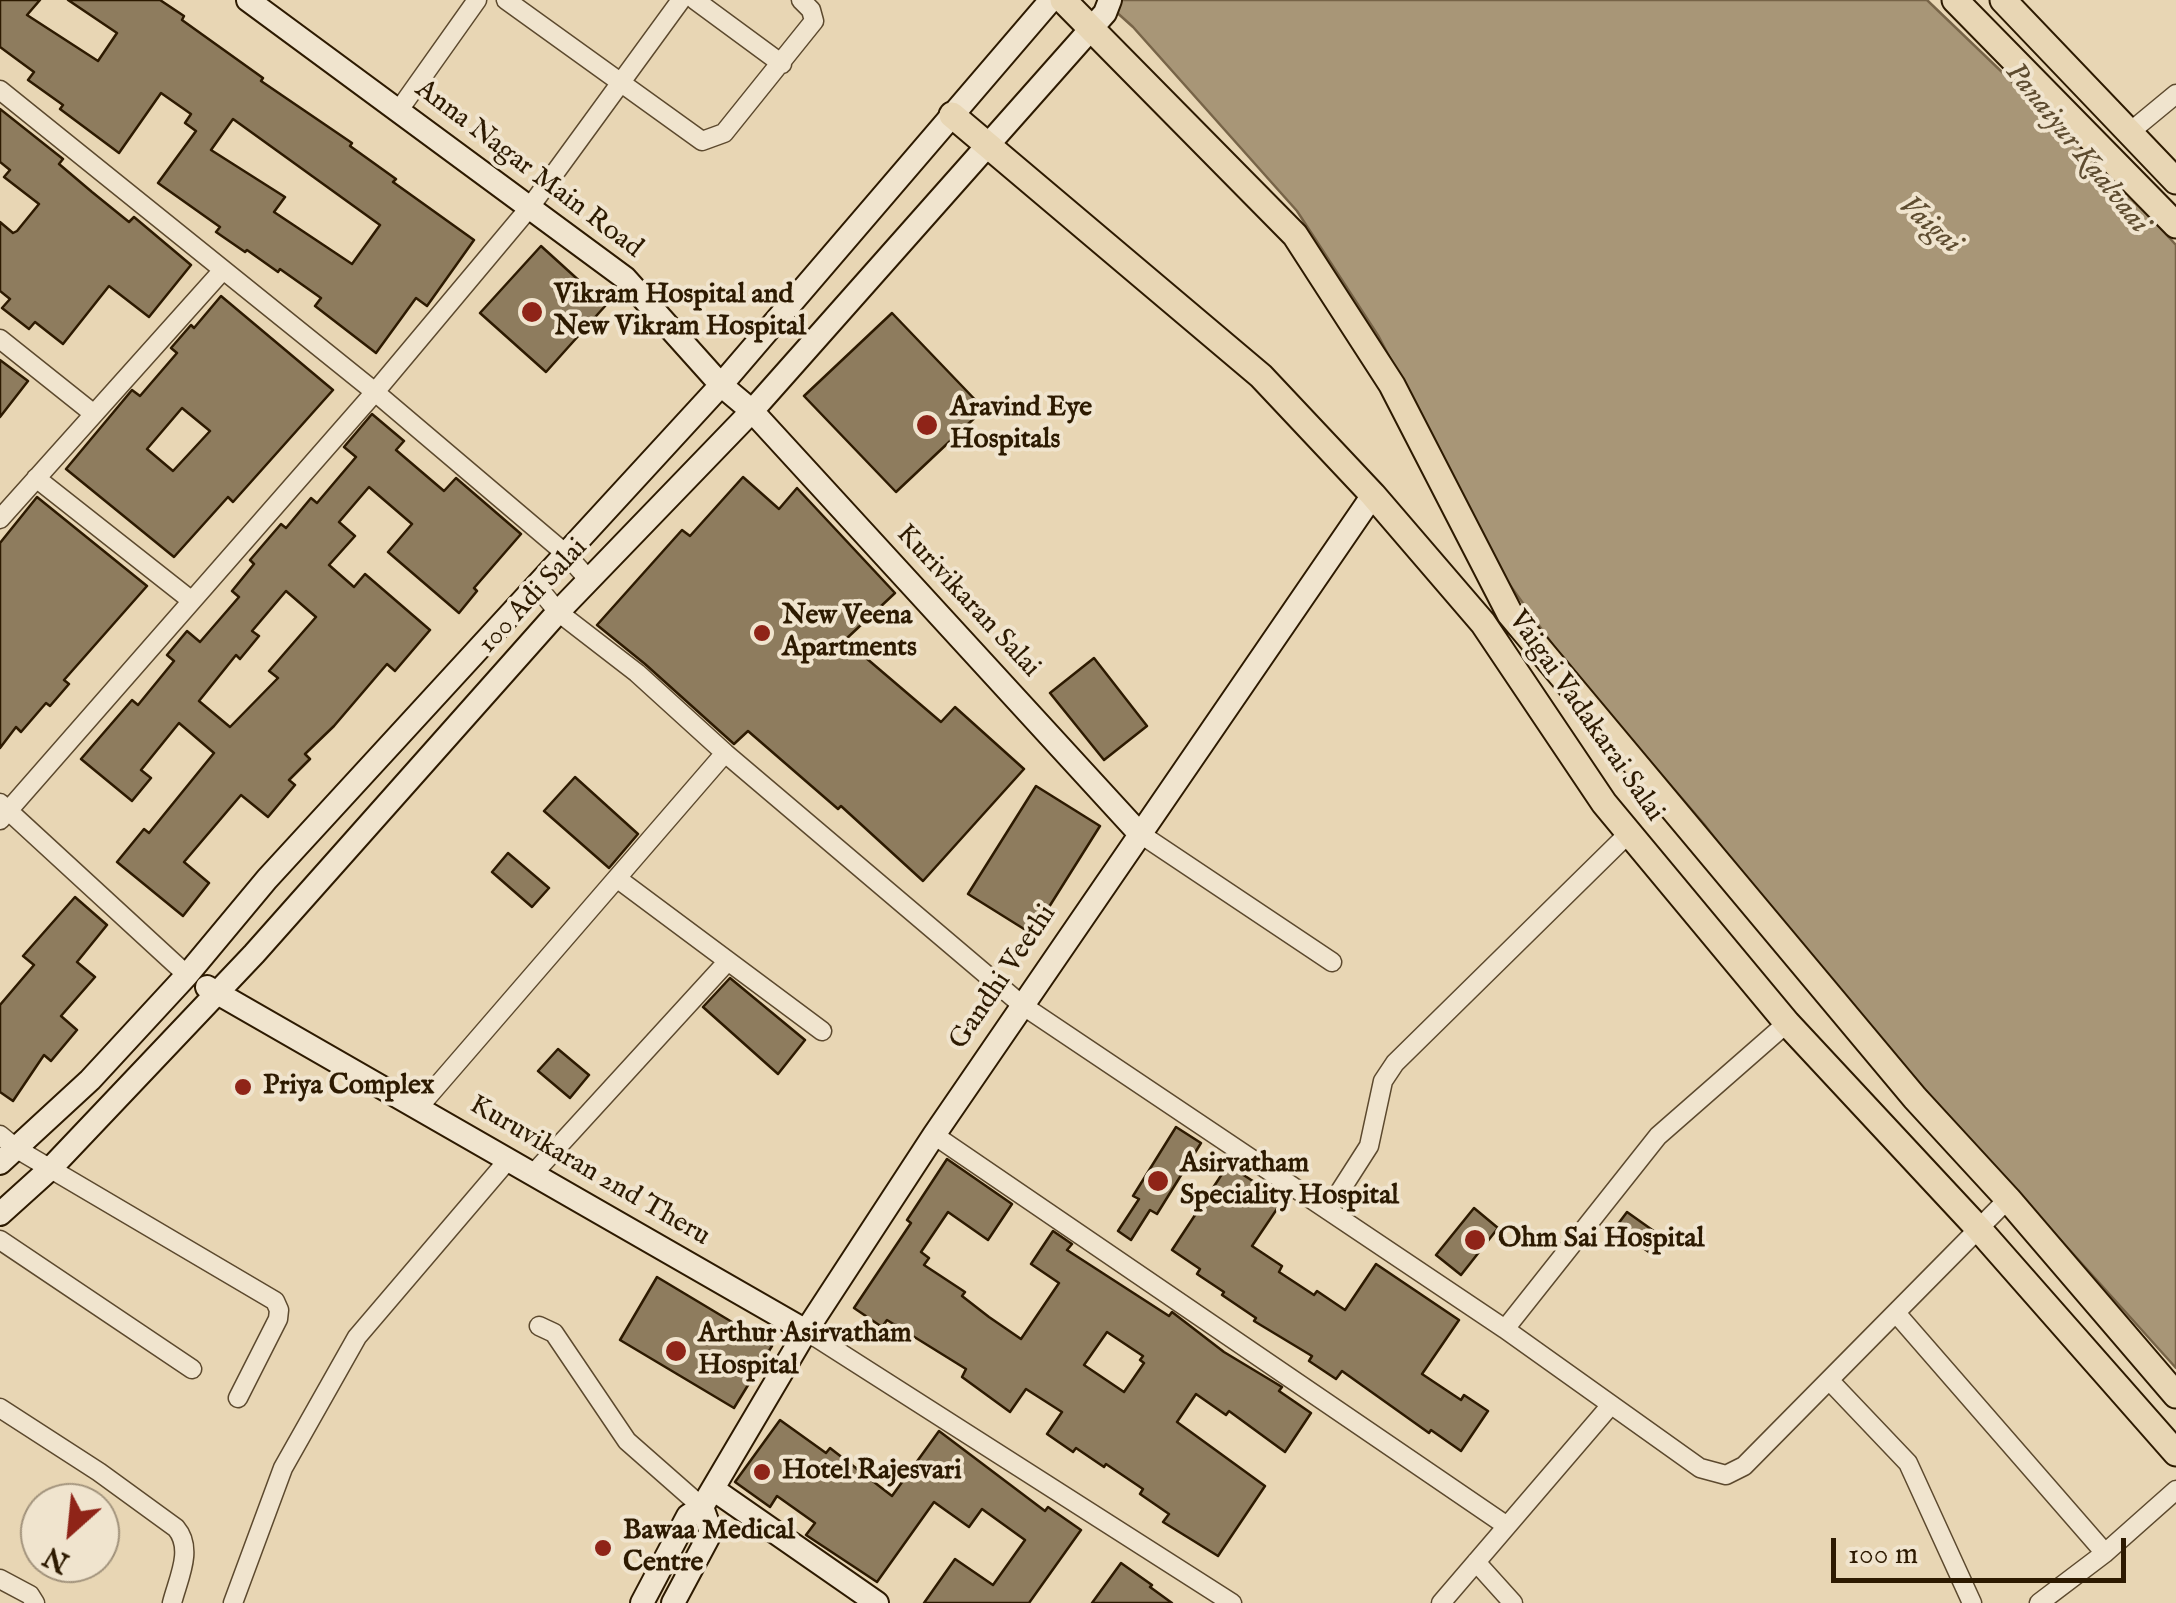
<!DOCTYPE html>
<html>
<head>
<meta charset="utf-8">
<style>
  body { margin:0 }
  #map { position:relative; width:2176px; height:1603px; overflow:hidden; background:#e8d6b4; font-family:"IM FELL English",serif }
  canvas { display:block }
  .north { position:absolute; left:20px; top:1483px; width:100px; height:100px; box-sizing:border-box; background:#f0e4ce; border:2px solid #a2937c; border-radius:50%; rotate:207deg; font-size:28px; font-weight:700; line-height:40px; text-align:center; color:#2d1a01 }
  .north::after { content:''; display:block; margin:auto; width:35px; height:45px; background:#8f2418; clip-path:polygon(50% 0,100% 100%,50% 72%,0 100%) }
  .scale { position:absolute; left:1831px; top:1538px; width:295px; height:45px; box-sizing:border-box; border:5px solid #2d1a01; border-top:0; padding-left:12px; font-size:30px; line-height:35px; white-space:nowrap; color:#2d1a01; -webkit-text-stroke:8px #f0e4ce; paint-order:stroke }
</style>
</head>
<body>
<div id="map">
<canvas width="2176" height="1603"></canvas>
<div class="north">N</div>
<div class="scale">100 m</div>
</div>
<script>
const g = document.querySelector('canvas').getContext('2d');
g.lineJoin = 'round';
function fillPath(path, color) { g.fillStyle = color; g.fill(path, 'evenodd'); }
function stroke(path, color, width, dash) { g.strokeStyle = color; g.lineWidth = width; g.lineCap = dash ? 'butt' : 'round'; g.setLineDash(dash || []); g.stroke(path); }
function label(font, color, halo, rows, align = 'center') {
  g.font = font + ' "IM FELL English",serif'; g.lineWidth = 8; g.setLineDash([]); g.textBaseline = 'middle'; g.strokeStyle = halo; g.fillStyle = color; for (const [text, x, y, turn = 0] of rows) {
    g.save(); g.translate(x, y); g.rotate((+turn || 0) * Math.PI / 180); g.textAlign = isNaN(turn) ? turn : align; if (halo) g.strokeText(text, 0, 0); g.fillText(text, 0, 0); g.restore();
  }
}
const water = new Path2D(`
  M1103 0H1927L2129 194 2176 245V1368L1812 964 1704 824 1568 666 1502 574 1379 337 1297 211 1133 27Z`);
const building = new Path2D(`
  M0 0H40L27 15 98 61 117 33 68 0H160L184 16 182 20 263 78 261 81 352 143 350 146 396 179 393 182 474 240 427 306 416 298 376 353 315 306 321 298 280 269 278 272 247 250 245 252 216 232 220 227 158 183 196 131 185 123 191 114 161 93 119 153 60 109 63 105 28 80 34 72 0 47ZM233 119 380 225 352 264 274 212 285 197 211 150Z
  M0 109 63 159 59 164 92 192 129 222 134 217 191 265 149 317 109 286 63 344 35 322 29 329 2 308 10 299 0 291V222L13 233 17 231 39 204 4 177 10 170 0 162Z
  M541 246 606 305 546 372 480 313Z
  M221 296 333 390 233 502 228 497 174 557 66 469 132 390 140 396 177 353 171 348 191 325 194 328ZM182 408 210 431 173 471 147 449Z
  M892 313 984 409 896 492 804 396Z
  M0 360 28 381 0 417Z
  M372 414 404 441 396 450 444 491 456 478 521 534 474 588 477 591 459 613 388 552 412 524 369 487 339 522 355 536 329 565 354 587 365 574 430 630 395 671 387 664 334 726 305 754 310 759 289 780 295 785 268 817 241 795 184 862 209 883 183 916 117 862 144 829 149 833 214 753 179 723 141 770 151 778 132 801 81 759 132 700 138 705 174 661 167 655 187 631 200 642 239 597 232 591 254 564 250 560 281 524 286 528 311 498 317 503 356 457 344 447ZM286 591 316 617 269 671 278 678 230 727 199 701 236 655 240 659 259 636 252 631Z
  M743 477 779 509 797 488 895 593 845 640 941 722 955 707 1024 769 923 881 841 806 838 809 748 731 734 744 645 664 597 625 682 530 690 536Z
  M37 497 147 586 64 680 69 684 50 706 46 703 21 732 16 727 0 748V543Z
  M1094 658 1147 726 1104 760 1050 693Z
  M575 777 638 834 609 868 544 811Z
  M1036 786 1100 826 1032 934 968 894Z
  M508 853 549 888 532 907 492 872Z
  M75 897 107 925 77 962 95 977 61 1016 77 1030 51 1061 44 1055 13 1101 0 1092V1005L34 965 23 956Z
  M730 978 805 1040 778 1074 703 1007Z
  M558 1049 589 1075 570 1098 538 1071Z
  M1176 1127 1201 1143 1157 1214 1150 1210 1131 1240 1118 1231 1139 1199 1133 1196Z
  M947 1159 1012 1204 988 1240 948 1212 921 1252 929 1258 924 1265 965 1292 962 1296 989 1317 1021 1339 1059 1283 1031 1264 1053 1231 1072 1244 1067 1250 1169 1316 1172 1312 1224 1352 1282 1387 1279 1391 1311 1413 1285 1452 1229 1411 1226 1415 1196 1394 1177 1422 1265 1486 1218 1556 1163 1522 1169 1514 1140 1494 1143 1489 1106 1464 1104 1467 1076 1448 1073 1452 1047 1434 1062 1412 1026 1389 1010 1412 962 1377 966 1369 887 1320 882 1327 854 1308 911 1223 907 1220ZM1107 1332 1143 1356 1140 1360 1144 1363 1124 1392 1084 1365Z
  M1228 1165 1259 1185 1261 1181 1285 1197 1252 1246 1282 1266 1279 1272 1314 1295 1317 1291 1345 1310 1376 1264 1459 1320 1422 1374 1461 1400 1464 1395 1488 1411 1461 1451 1431 1430 1429 1433 1342 1371 1336 1379 1309 1361 1312 1356 1254 1321 1256 1318 1222 1295 1224 1292 1197 1274 1200 1269 1172 1250Z
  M1474 1208 1498 1228 1461 1275 1436 1255Z
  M1627 1212 1665 1239 1653 1255 1615 1228Z
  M657 1277 772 1346 734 1408 620 1340Z
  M780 1420 826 1453 830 1448 892 1496 939 1431 1045 1511 1048 1507 1081 1530 1029 1603H924L955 1559 993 1585 1025 1540 982 1509 969 1527 934 1502 877 1582 806 1535 815 1523 777 1496 770 1507 735 1482Z
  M1121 1563 1152 1585 1150 1587 1172 1603H1092Z`);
const street = new Path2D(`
  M506 0 702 141 724 133 814 21 811 10 801 0
  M695 0 782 64
  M0 90 375 392 566 554 589 580
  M399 110 477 0
  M2130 132 2176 94
  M0 339 94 414
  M36 478 192 601
  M0 519 223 270
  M537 586 558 612 637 673 725 753 1022 1005 1505 1329 1700 1468 1726 1475 1744 1466 2008 1199
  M0 803 187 975
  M0 820 375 392 530 207 681 0
  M1139 833 1332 962
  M618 879 822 1031
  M418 1108 725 753
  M0 1135 17 1149 275 1301 279 1310 278 1319 238 1398
  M934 1135 1507 1526
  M533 1174 727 962
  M1328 1210 1369 1146 1383 1081 1395 1063 1629 833
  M0 1240 192 1369
  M1896 1313 2105 1553
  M539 1326 554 1333 627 1441 702 1507
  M1505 1329 1658 1136 1787 1023
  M806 1331 1232 1603
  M1829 1380 1908 1463 1972 1603
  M0 1408 99 1472 176 1528C194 1549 178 1579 172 1603
  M1476 1562 1513 1603
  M0 1579 30 1595 35 1603
  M233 1603 283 1468 357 1337 508 1160
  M1441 1603 1610 1406
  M2039 1603 2105 1553 2176 1490`);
const secondary = new Path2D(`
  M248 0 625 278 721 385 752 411 1139 833
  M207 987 806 1331
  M0 1163 90 1080 187 975 267 879 721 385 1051 0
  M0 1214 51 1168 254 954 558 612 752 411 1105 13 1110 0
  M713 1489 877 1603
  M642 1603 688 1516 702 1507 806 1331 934 1135 1373 495
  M673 1603 711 1532 702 1507`);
const primary = new Path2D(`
  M1063 0 1295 235 1392 385 1510 614 1915 1098 2008 1199 2176 1395
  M1955 0 2176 225
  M2003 0 2176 181
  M952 115 1261 376 1373 495 1483 623 1604 803 1787 1023 1978 1228 2176 1453`);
const markers = [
  [532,312,12,"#8f2418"],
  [927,425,12,"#8f2418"],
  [762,633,10,"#8f2418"],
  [243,1087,10,"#8f2418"],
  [1158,1181,12,"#8f2418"],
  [1475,1240,12,"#8f2418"],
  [676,1351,12,"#8f2418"],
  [762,1472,10,"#8f2418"],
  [603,1548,10,"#8f2418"]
];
const streetNames = [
  ["Anna Nagar Main Road",528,170,37],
  ["100 Adi Salai",534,597,-47],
  ["Kurivikaran Salai",967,602,47],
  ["Vaigai Vadakarai Salai",1585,717,55],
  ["Gandhi Veethi",1004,978,-56],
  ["Kuruvikaran 2nd Theru",589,1172,30]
];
const poiNames = [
  ["Vikram Hospital and",554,296],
  ["New Vikram Hospital",554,328],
  ["Aravind Eye",950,409],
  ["Hospitals",950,441],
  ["New Veena",782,617],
  ["Apartments",782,649],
  ["Priya Complex",263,1087],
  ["Asirvatham",1180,1165],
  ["Speciality Hospital",1180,1197],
  ["Ohm Sai Hospital",1498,1240],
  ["Arthur Asirvatham",698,1335],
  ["Hospital",698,1367],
  ["Hotel Rajesvari",782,1472],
  ["Bawaa Medical",623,1532],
  ["Centre",623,1564]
];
const waterNames = [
  ["Panaiyur Kaalvaai",2076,149,51],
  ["Vaigai",1929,226,41]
];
fillPath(water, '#a89677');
stroke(water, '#776448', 2.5);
fillPath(building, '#8e7c5e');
stroke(building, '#2d1a01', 2.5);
stroke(street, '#5c492e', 21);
stroke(secondary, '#2d1a01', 26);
stroke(primary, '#2d1a01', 29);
stroke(street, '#f0e4ce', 18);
stroke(secondary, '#f0e4ce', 22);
stroke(primary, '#e8d6b4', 25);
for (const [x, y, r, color] of markers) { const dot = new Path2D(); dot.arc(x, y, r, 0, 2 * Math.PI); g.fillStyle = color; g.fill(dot); stroke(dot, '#f0e4ce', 4); }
label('28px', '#2d1a01', '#f0e4ce', streetNames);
label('bold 28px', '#2d1a01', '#f0e4ce', poiNames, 'left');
label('italic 30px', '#5e4c30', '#f0e4ce', waterNames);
</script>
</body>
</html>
